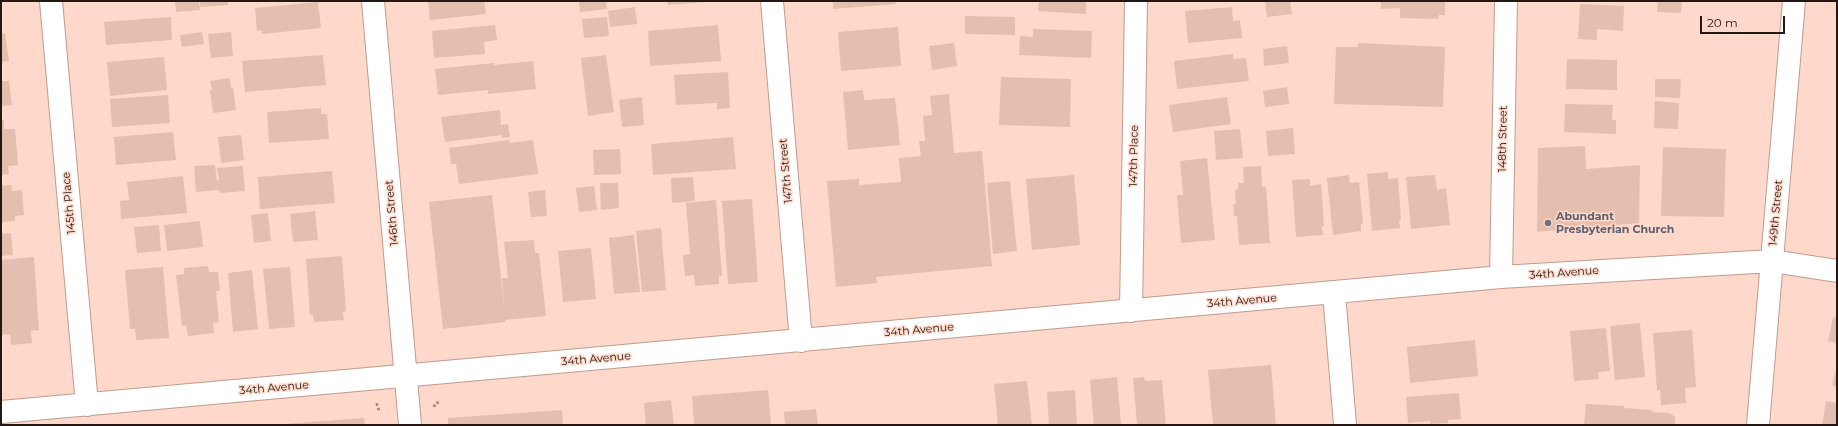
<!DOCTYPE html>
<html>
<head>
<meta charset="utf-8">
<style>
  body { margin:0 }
  #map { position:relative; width:1838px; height:426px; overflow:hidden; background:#fed8ca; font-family:Montserrat,sans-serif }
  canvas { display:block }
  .frame { position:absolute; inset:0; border:2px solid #251813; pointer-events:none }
  .scale { position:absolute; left:1700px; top:16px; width:85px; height:18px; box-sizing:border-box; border:2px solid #251813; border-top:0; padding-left:5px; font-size:12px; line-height:14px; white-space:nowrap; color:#251813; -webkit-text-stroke:3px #fed8ca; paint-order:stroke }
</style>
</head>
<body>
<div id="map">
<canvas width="1838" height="426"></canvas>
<div class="frame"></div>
<div class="scale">20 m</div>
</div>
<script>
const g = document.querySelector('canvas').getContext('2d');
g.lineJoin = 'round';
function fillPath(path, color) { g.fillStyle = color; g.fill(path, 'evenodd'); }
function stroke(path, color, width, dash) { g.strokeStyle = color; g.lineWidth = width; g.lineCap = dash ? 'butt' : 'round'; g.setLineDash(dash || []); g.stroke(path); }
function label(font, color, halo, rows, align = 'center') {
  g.font = font + ' Montserrat,sans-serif'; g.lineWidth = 3; g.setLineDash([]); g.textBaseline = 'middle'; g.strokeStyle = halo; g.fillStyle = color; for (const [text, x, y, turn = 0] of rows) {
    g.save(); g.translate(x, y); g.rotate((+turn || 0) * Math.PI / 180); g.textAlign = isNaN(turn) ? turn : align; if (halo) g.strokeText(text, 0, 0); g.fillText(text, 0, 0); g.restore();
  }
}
const building = new Path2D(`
  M175 1H199L200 10 176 12Z
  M200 1H228V5L200 7Z
  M428 1H484L486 14 430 20Z
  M579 1H606L607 9 580 12Z
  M667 1H705L706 2 668 5Z
  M833 1H896V4L833 9Z
  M1039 1H1086V14L1038 11Z
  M1265 1H1290L1292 14 1267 17Z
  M1381 1H1445V15H1439L1438 19 1400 18V8L1381 9Z
  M1658 1H1682L1681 13 1657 12Z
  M318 2 321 28 262 34V30L257 31 255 8Z
  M1580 4 1624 6 1623 31 1597 29V40L1578 39Z
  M635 7 637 24 610 27 608 11Z
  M1232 7 1233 21 1240 20 1242 38 1188 43 1185 11Z
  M965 16 1015 17V35L965 34Z
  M171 17 172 40 106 45 104 22Z
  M607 17 609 36 584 38 582 19Z
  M495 25 497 40 484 42 485 54 434 58 432 31Z
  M718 25 721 61 650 66 648 31Z
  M898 27 901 66 841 71 838 32Z
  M1033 29 1092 31 1091 58 1019 55 1020 36 1033 37Z
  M202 32 204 44 182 47 180 35Z
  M231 32 233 56 211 58 208 34Z
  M5 33 9 61 1 62V34Z
  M954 43 957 66 932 70 929 46Z
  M1358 43 1445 47 1443 107 1334 104 1336 47H1358Z
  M1287 46 1289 63 1264 66 1263 49Z
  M1233 54V59L1246 58 1249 81 1177 89 1174 61Z
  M323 55 326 85 245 92 242 61Z
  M606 55 614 112 588 116 581 58Z
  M164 57 167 90 110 96 107 62Z
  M1567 59 1617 60V90L1566 89Z
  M533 61 536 89 488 94V90L438 95 435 69 494 63V65Z
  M728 72 730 108 717 109V103L676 105 674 75Z
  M1001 77 1071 79 1070 127 999 125Z
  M230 78 231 88 233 87 236 110 213 113 210 90H212L210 81Z
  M1655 79H1681L1680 98 1655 97Z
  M1 81H9L12 105 1 106Z
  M1287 87 1289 104 1265 107 1263 91Z
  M863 90 864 100 895 98 900 145 848 150 843 92Z
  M949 94 954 153 982 151 992 266 876 277 877 283 836 287 827 181 859 179V185L901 182 899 158 921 156 919 141H925L923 116 932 115 930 96Z
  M168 95 170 123 112 127 110 99Z
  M642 97 644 125 622 127 619 100Z
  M1227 97 1231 124 1173 132 1169 105Z
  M1655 101 1679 103 1678 129 1654 128Z
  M1565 104 1613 105 1612 120H1616V134L1564 132Z
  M321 108V114H327L329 139 269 143 267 112Z
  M500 110 501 125 508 124 510 137 502 138V135L445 142 441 117Z
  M1 120H4V129H15L18 165 8 166 9 174 1 175Z
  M1293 128 1295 154 1268 156 1266 131Z
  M1240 129 1243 158 1216 160 1214 131Z
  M173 132 176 160 116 165 114 137Z
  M241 135 244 160 221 163 218 137Z
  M733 137 736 169 653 175 651 144Z
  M509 140 510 143 533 140 538 174 459 184 456 164H451L449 148Z
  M1585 146 1586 169 1640 165 1639 223 1537 232 1538 148Z
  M1663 147 1726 149 1724 217 1661 216Z
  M620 149 621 174 594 175 593 150Z
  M1207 158 1215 240 1181 243 1177 195H1183L1180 161Z
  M215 165 217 181 219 180 217 168 243 166 245 191 220 193 219 190 196 192 194 166Z
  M1261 166 1262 187H1266L1270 243 1239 245 1237 216H1234L1233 204H1236L1235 190H1238V183H1244L1243 167Z
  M332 171 335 203 260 209 258 177Z
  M1388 172V179L1398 178 1401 220H1399L1400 228 1372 231 1367 174Z
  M1074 175 1080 245 1032 250 1026 179Z
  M1349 175 1350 183 1359 182 1363 223 1361 224V231L1333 235 1327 178Z
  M1435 175 1437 190 1446 188 1450 225 1411 229 1406 177Z
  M183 176 187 213 121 219 120 201 129 200 127 182Z
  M693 177 695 201 672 203 671 178Z
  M1310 179V186L1321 184 1324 226H1322L1323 235 1296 237 1292 180Z
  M1010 181 1017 251 993 254 987 183Z
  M600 183H618L619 208 601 210Z
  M11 185 12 191 22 190 24 215 15 216V221L1 222V186Z
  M594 186 597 210 579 212 576 188Z
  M545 190 547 216 531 217 528 192Z
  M492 195 505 314 502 278H508L504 242 534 240 535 253H539L546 316 505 320 506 322 443 329 429 202Z
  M752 199 758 282 728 284 722 201Z
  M716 200 722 276H719V284L695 286 694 275 685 276 683 255 690 254 686 203Z
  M315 211 318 240 293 242 290 214Z
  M268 213 271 241 254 243 251 215Z
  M200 221 203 247 167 251 164 225Z
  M159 225 161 251 137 253 134 227Z
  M661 228 666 290 642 292 636 231Z
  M11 233 13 255 1 256V234Z
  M634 235 640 292 614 294 609 238Z
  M591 248 596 299 563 302 558 251Z
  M342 256 346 311 343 312 344 320 314 322 313 315H310L306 259Z
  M34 257 39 330 31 331 32 343 11 345 10 334 1 335V260Z
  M208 266 209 272H218L220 291H216L219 322 213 323 214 333 188 336 186 325 182 326 176 275 184 274V268Z
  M163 267 169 338 136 340 135 329H130L125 270Z
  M290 267 295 327 269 329 263 269Z
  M252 270 258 329 233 332 228 273Z
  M1833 317 1837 318V343L1828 341Z
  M1640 323 1645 377 1615 380 1610 326Z
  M1606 328 1610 371 1598 372 1599 379 1574 381 1570 331Z
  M1692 330 1696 387 1685 388 1686 403 1661 405 1660 390 1657 391 1653 333Z
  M1475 340 1478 376 1410 383 1407 347Z
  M1271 365 1276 425H1213L1208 370Z
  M1837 368V387L1832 385Z
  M1117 377 1121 425H1094L1090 380Z
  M1144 377 1145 381 1162 380 1166 425H1137L1133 378Z
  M1027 381 1032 425H998L994 384Z
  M768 390 771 425H694L692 396Z
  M1075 390 1077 425H1049L1047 392Z
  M1459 393 1461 419 1448 420V423L1430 424V421L1408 423 1406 397Z
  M671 400 674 425H646L644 403Z
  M1826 401 1837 403V425H1822Z
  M1586 404 1624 406V408L1652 410 1651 412 1670 413 1675 417V425H1584Z
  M816 409 818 425H785L784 412Z
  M562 410 563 425H448V418Z
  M364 418 365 425H284V424Z`);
const path = new Path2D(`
  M377 403V409H382
  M433 406 438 405 437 399`);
const minor = new Path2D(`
  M51 1 87 405
  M373 1 410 425
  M772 1 801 341
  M1501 277 1506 1
  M1334 293 1345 425
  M1131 311 1136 1
  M1 412 1501 277 1772 261 1837 271
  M1758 425 1794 1`);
const markers = [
  [1548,223,4,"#6b7280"]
];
const streetNames = [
  ["148th Street",1503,139,-89],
  ["147th Place",1134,156,-89],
  ["147th Street",786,171,-95],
  ["145th Place",69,203,-95],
  ["146th Street",392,213,-95],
  ["149th Street",1776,213,-85],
  ["34th Avenue",1564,273,-4],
  ["34th Avenue",1242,301,-5],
  ["34th Avenue",919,330,-5],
  ["34th Avenue",596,359,-5],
  ["34th Avenue",274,388,-5]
];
const worshipNames = [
  ["Abundant",1556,217],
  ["Presbyterian Church",1556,230]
];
fillPath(building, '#e4bfb0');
stroke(minor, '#bf9b8e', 24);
stroke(path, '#a88c81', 2.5, [3, 3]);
stroke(minor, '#fff', 22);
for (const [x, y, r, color] of markers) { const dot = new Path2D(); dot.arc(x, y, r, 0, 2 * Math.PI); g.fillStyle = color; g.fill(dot); stroke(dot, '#fed8ca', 1.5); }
label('11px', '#251813', '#fed8ca', streetNames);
label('bold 11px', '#5b616d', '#fed8ca', worshipNames, 'left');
</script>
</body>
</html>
